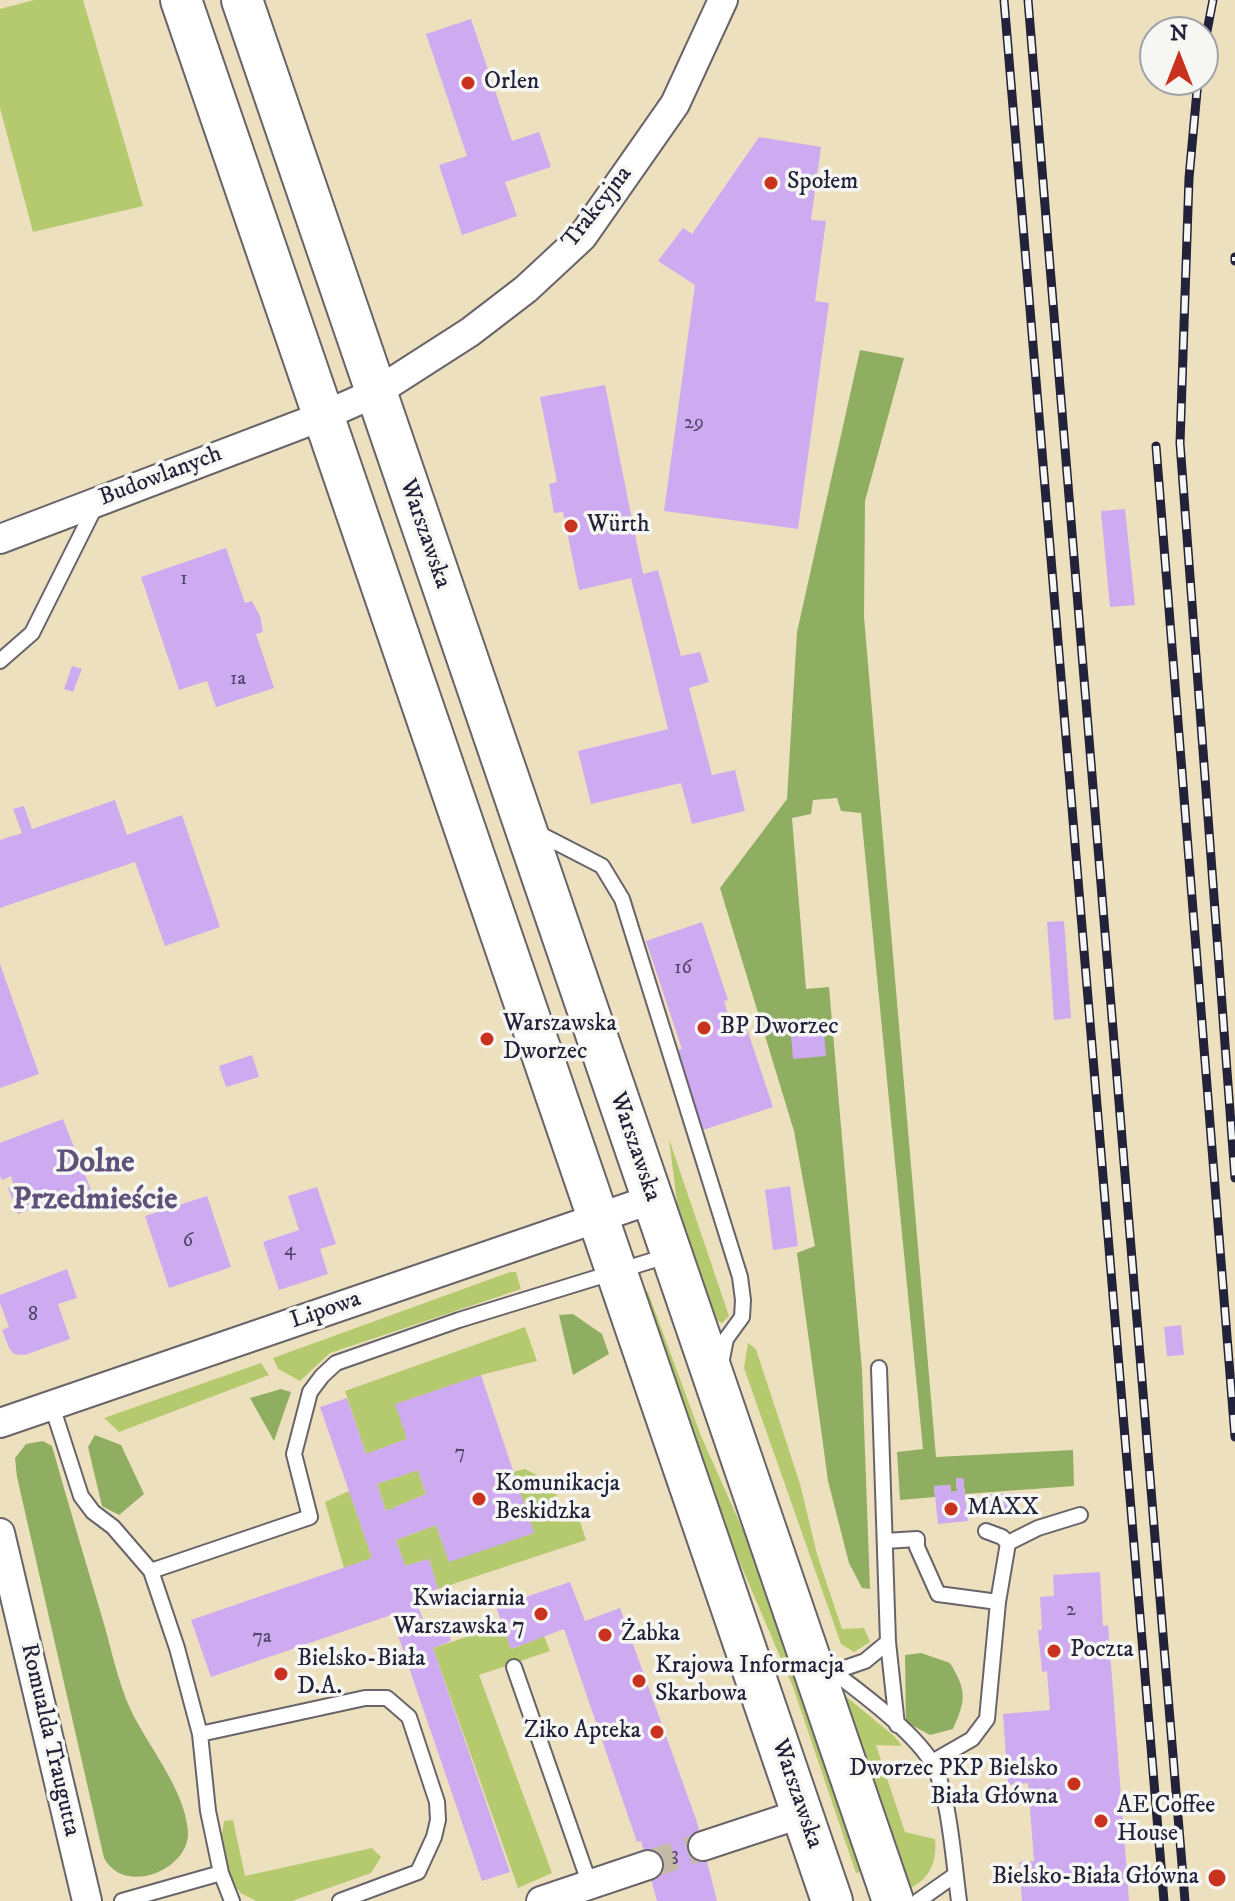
<!DOCTYPE html>
<html>
<head>
<meta charset="utf-8">
<style>
  body { margin:0 }
  #map { position:relative; width:1235px; height:1901px; overflow:hidden; background:#ede0bf; font-family:"IM FELL DW Pica",serif }
  canvas { display:block }
  .north { position:absolute; left:1139px; top:16px; width:80px; height:80px; box-sizing:border-box; background:#f6f6f2; border:2px solid #a1a1a9; border-radius:50%; rotate:0deg; font-size:22px; font-weight:700; line-height:32px; text-align:center; color:#22223b }
  .north::after { content:''; display:block; margin:auto; width:28px; height:36px; background:#c8321e; clip-path:polygon(50% 0,100% 100%,50% 72%,0 100%) }
</style>
</head>
<body>
<div id="map">
<canvas width="1235" height="1901"></canvas>
<div class="north">N</div>
</div>
<script>
const g = document.querySelector('canvas').getContext('2d');
g.lineJoin = 'round';
function fillPath(path, color) { g.fillStyle = color; g.fill(path, 'evenodd'); }
function stroke(path, color, width, dash) { g.strokeStyle = color; g.lineWidth = width; g.lineCap = dash ? 'butt' : 'round'; g.setLineDash(dash || []); g.stroke(path); }
function label(font, color, halo, rows, align = 'center') {
  g.font = font + ' "IM FELL DW Pica",serif'; g.lineWidth = 7; g.setLineDash([]); g.textBaseline = 'middle'; g.strokeStyle = halo; g.fillStyle = color; for (const [text, x, y, turn = 0] of rows) {
    g.save(); g.translate(x, y); g.rotate((+turn || 0) * Math.PI / 180); g.textAlign = isNaN(turn) ? turn : align; if (halo) g.strokeText(text, 0, 0); g.fillText(text, 0, 0); g.restore();
  }
}
const green = new Path2D(`
  M34 0H83L143 206 33 232 0 108V9Z
  M669 1139 729 1316 722 1323 715 1319 680 1226Z
  M510 1272H516L521 1289 330 1353 300 1381 278 1369 273 1358Z
  M643 1289 648 1292 701 1436 771 1593 865 1871 856 1873 793 1687 714 1502Z
  M525 1327 537 1361 481 1375 407 1439 366 1454 345 1391Z
  M748 1343 756 1349 800 1484 817 1554 842 1629 864 1628 870 1642 854 1652 841 1644 744 1368Z
  M261 1363 269 1375 119 1432 104 1418Z
  M525 1469 552 1483 561 1507 574 1503 586 1540 438 1589 429 1559 405 1566 396 1540 436 1525 449 1561 533 1533 513 1472Z
  M418 1470 426 1494 386 1511 377 1484Z
  M349 1491 372 1558 344 1568 325 1502Z
  M503 1625 511 1649 544 1636 550 1651 479 1675 552 1873 518 1888 433 1648Z
  M844 1695 894 1736 902 1746 876 1745 905 1832 935 1839C937 1861 931 1877 911 1888Z
  M233 1820 245 1876 372 1848 381 1857 371 1873 292 1901H256L241 1893 231 1882 221 1840 224 1821Z`);
const forest = new Path2D(`
  M860 350 904 358 865 501 864 617 936 1457 1073 1450 1074 1486 965 1494 963 1478H956L957 1491 951 1492 950 1485 934 1486 935 1497 900 1500 897 1452 923 1449 861 813 841 811 837 798 813 800 811 814 792 818 806 989 829 987 862 1370 870 1589 862 1588 849 1563 828 1481 797 1253 815 1246 794 1131 720 888 787 799 797 632Z
  M573 1314 602 1334 609 1354 573 1375 559 1315Z
  M281 1389 291 1392 274 1441 250 1398Z
  M95 1435 121 1445 144 1494 119 1515 102 1506 88 1447Z
  M43 1441 52 1446C68 1503 85 1560 102 1617 110 1644 116 1673 126 1699 143 1742 185 1786 188 1832 190 1869 125 1897 104 1858L17 1477 15 1458 26 1444Z
  M921 1653 950 1663C967 1691 966 1700 953 1729L930 1735 906 1722 905 1655Z`);
const building = new Path2D(`
  M471 19 512 141 539 132 551 167 505 182 517 216 462 235 439 165 467 156 426 34Z
  M759 137 821 147 811 220 826 221 815 301 829 303 798 529 664 511 695 285 658 261 683 228 692 234Z
  M605 385 643 574 658 570 681 656 700 652 709 682 689 688 712 775 735 770 745 811 692 824 681 783 591 804 578 751 668 729 631 578 579 590 563 512 554 513 549 484 557 482 540 397Z
  M1125 509 1135 605 1110 607 1101 511Z
  M226 548 245 603 252 601 260 616 263 632 256 634 274 688 216 707 207 681 179 690 141 577Z
  M72 666 82 669 73 692 64 689Z
  M115 800 127 835 182 815 220 927 165 946 135 862 0 908V840L22 833 13 809 24 806 32 829Z
  M1064 921 1071 1018 1054 1020 1047 922Z
  M702 922 728 1000 724 1001 733 1030 746 1026 773 1107 700 1131 673 1051 682 1049 646 941Z
  M0 964 39 1074 0 1088Z
  M823 1021 826 1056 793 1059 790 1023Z
  M252 1055 259 1077 226 1087 219 1066Z
  M63 1119 91 1190 67 1199 65 1196 18 1214 8 1188 14 1186 11 1176 2 1180 0 1176V1143Z
  M790 1186 798 1246 773 1250 765 1190Z
  M317 1187 336 1244 320 1249 328 1274 279 1290 263 1242 299 1230 288 1196Z
  M207 1196 231 1267 169 1288 145 1216Z
  M67 1269 77 1298 58 1304 70 1339 25 1355 14 1354 9 1348 2 1330 9 1327 0 1303V1295Z
  M1181 1325 1184 1355 1167 1356 1164 1327Z
  M481 1375 534 1533 449 1562 436 1525 396 1540 405 1566 429 1559 438 1589 415 1597 426 1628 438 1624 448 1628 451 1641 433 1648 510 1872 482 1881 391 1615 211 1677 191 1620 372 1558 320 1407 347 1398 366 1454 407 1439 395 1404ZM418 1470 426 1494 386 1511 377 1484Z
  M956 1478H963L968 1521 938 1524 934 1486 950 1485 951 1492 957 1491Z
  M1014 1493 1016 1513 982 1516 980 1495Z
  M1100 1572 1103 1626 1108 1625 1129 1901H1022L1019 1862 1034 1861 1028 1783 1008 1785 1003 1714 1050 1710 1047 1671 1042 1672 1038 1630H1042L1040 1597 1054 1596 1053 1575Z
  M570 1582 585 1621 620 1608 697 1822 717 1901H657L641 1841 637 1842 564 1629 511 1649 496 1607Z`);
const streetTunnel = new Path2D(`
  M648 1865 703 1846`);
const lane = new Path2D(`
  M0 661 32 633 97 503
  M534 831 602 866 622 899 740 1277 743 1300 742 1317 726 1339 721 1364
  M879 1368 888 1642 897 1725
  M52 1406 81 1496 93 1512 113 1527 151 1571 177 1648 200 1734 208 1811 221 1873 232 1901
  M986 1531 1002 1537 1008 1543
  M885 1541 917 1539V1547L938 1594 998 1602 987 1719 972 1739 932 1762
  M151 1571 310 1517 294 1454 310 1392 322 1376 336 1363 459 1320 670 1255
  M998 1602 1008 1543 1038 1528 1080 1515
  M824 1665C855 1688 911 1729 931 1761 949 1788 954 1866 959 1901
  M514 1667 590 1885
  M833 1672 865 1661 888 1642
  M200 1734 365 1698H387L409 1717 437 1802 438 1820 434 1837 418 1872 340 1901
  M122 1901 221 1873
  M918 1901 955 1875`);
const street = new Path2D(`
  M0 539 323 416 375 393 470 332 526 289 582 237 675 104 723 0
  M0 1423 653 1199
  M0 1533 87 1901
  M703 1846 803 1813
  M541 1901 648 1865`);
const secondary = new Path2D(`
  M181 0 832 1901
  M242 0 893 1901`);
const rail = new Path2D(`
  M1004 0 1164 1901
  M1028 0 1185 1901
  M1203 52 1213 0
  M1198 80 1189 178 1180 443 1235 1178
  M1235 257V261
  M1156 446 1235 1437`);
const markers = [
  [468,83,8,"#c8321e"],
  [771,183,8,"#c8321e"],
  [571,526,8,"#c8321e"],
  [704,1028,8,"#c8321e"],
  [487,1039,8,"#c8321e"],
  [479,1499,8,"#c8321e"],
  [951,1509,8,"#c8321e"],
  [541,1614,8,"#c8321e"],
  [605,1635,8,"#c8321e"],
  [1054,1651,8,"#c8321e"],
  [281,1674,8,"#c8321e"],
  [639,1681,8,"#c8321e"],
  [657,1732,8,"#c8321e"],
  [1074,1784,8,"#c8321e"],
  [1101,1821,8,"#c8321e"],
  [1217,1878,10,"#c8321e"]
];
const numberNames = [
  ["29",694,424],
  ["1",184,580],
  ["1a",238,680],
  ["16",683,969],
  ["6",188,1242],
  ["4",290,1251],
  ["8",33,1316],
  ["7",460,1454],
  ["2",1071,1611],
  ["7a",262,1638],
  ["3",675,1856]
];
const poiNames = [
  ["Orlen",484,83],
  ["Społem",787,183],
  ["Würth",587,526],
  ["Warszawska",503,1025],
  ["Dworzec",503,1053],
  ["BP Dworzec",720,1028],
  ["Komunikacja",495,1485],
  ["Beskidzka",495,1513],
  ["MAXX",967,1509],
  ["Kwiaciarnia",525,1600,"right"],
  ["Warszawska 7",525,1628,"right"],
  ["Żabka",621,1635],
  ["Poczta",1070,1651],
  ["Bielsko-Biała",297,1660],
  ["D.A.",297,1688],
  ["Krajowa Informacja",655,1667],
  ["Skarbowa",655,1695],
  ["Ziko Apteka",641,1732,"right"],
  ["Dworzec PKP Bielsko",1058,1770,"right"],
  ["Biała Główna",1058,1798,"right"],
  ["AE Coffee",1117,1807],
  ["House",1117,1835],
  ["Bielsko-Biała Główna",1199,1878,"right"]
];
const streetNames = [
  ["Trakcyjna",598,208,-52],
  ["Budowlanych",161,477,-21],
  ["Warszawska",424,534,71],
  ["Warszawska",634,1147,71],
  ["Lipowa",326,1311,-19],
  ["Romualda Traugutta",49,1740,77],
  ["Warszawska",796,1794,71]
];
const districtNames = [
  ["Dolne",95,1164],
  ["Przedmieście",95,1201]
];
fillPath(green, '#b5ca6e');
fillPath(forest, '#90ae61');
fillPath(building, '#ceabf1');
stroke(streetTunnel, '#c4baa5', 28, [28, 14]);
stroke(lane, '#696469', 18);
stroke(street, '#696469', 32);
stroke(secondary, '#696469', 44);
stroke(lane, '#fff', 14);
stroke(street, '#fff', 28);
stroke(secondary, '#fff', 40);
stroke(rail, '#22223b', 9);
stroke(rail, '#f6f6f2', 6, [18]);
for (const [x, y, r, color] of markers) { const dot = new Path2D(); dot.arc(x, y, r, 0, 2 * Math.PI); g.fillStyle = color; g.fill(dot); stroke(dot, '#f6f6f2', 3); }
label('20px', '#4d4468', null, numberNames);
label('24px', '#22223b', '#f6f6f2', poiNames, 'left');
label('24px', '#22223b', '#f6f6f2', streetNames);
label('bold 32px', '#5e527b', '#f6f6f2', districtNames);
</script>
</body>
</html>
